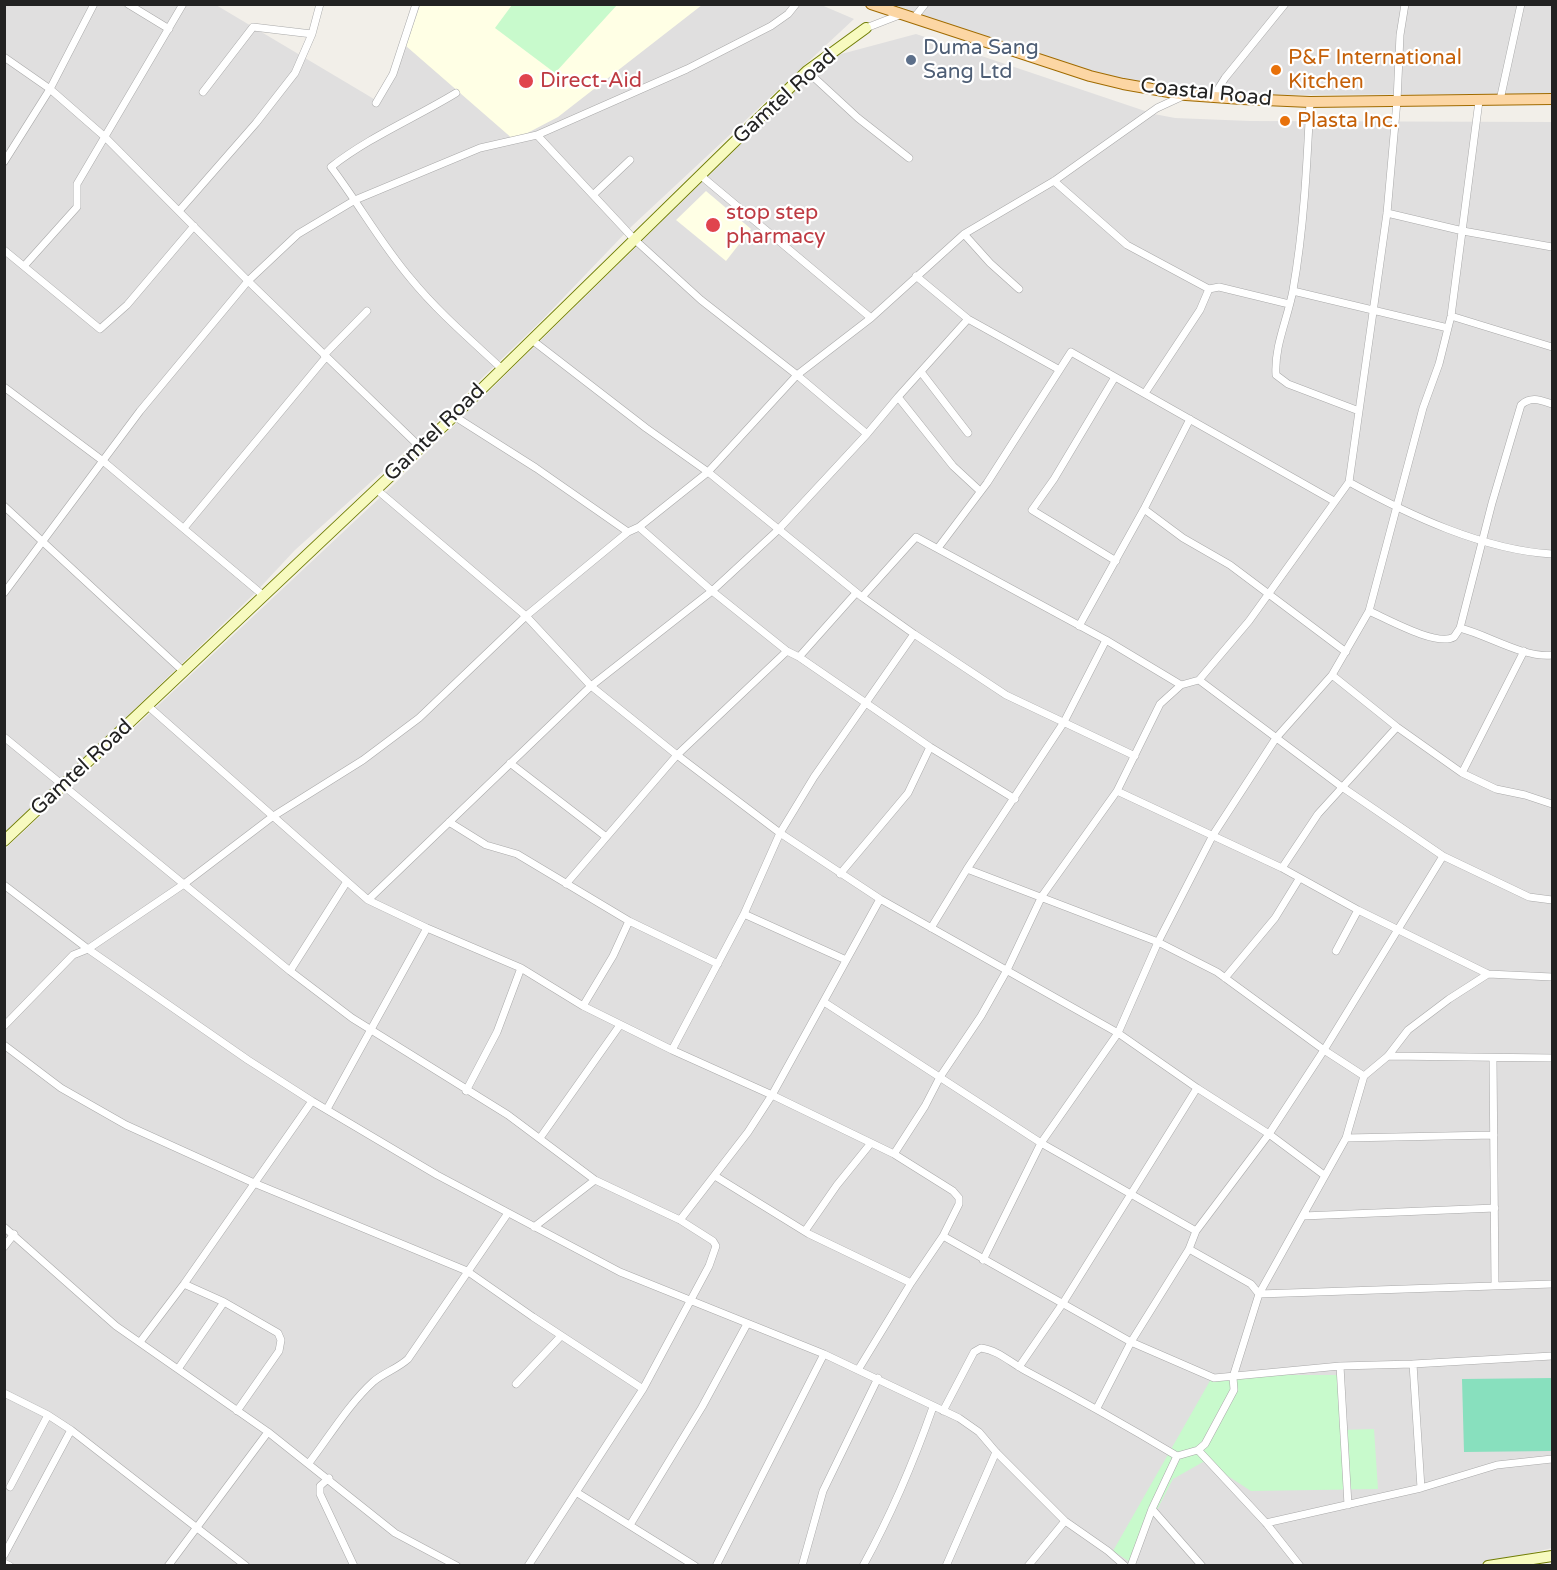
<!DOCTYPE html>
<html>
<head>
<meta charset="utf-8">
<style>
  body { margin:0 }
  #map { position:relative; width:1557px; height:1570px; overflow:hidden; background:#f2efe9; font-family:"Varela Round",sans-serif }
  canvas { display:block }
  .frame { position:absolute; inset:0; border:6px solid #222; pointer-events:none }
</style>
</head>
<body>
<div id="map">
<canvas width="1557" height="1570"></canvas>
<div class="frame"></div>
</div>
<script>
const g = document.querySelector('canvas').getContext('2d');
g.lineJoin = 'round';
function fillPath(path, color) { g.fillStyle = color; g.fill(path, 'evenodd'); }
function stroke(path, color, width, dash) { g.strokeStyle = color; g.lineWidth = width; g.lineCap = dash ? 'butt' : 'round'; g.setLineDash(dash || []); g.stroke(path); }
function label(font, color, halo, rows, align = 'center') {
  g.font = font + ' "Varela Round",sans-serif'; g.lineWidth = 4.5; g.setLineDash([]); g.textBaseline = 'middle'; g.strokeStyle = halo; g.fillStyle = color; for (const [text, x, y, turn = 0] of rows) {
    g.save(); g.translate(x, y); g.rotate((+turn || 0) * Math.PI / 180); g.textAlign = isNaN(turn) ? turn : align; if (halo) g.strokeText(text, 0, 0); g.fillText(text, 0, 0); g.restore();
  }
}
const residential = new Path2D(`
  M819 4 854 19 632 226 543 319 420 438 295 550 253 595 5 834V5H216L379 102 419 5Z
  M898 5H1552V94L1248 95 1178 90 1108 77 936 21 899 7Z
  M916 34 1154 114 1175 118 1250 121 1552 122V1548L1477 1566H5V849L388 490 830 57Z`);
const education = new Path2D(`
  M420 5H702L558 117 514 140 406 46Z
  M706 191 751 229 726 261 676 220Z`);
const park = new Path2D(`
  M512 5V4L617 5 555 73 495 28Z
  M1245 1375H1338L1340 1430 1374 1429 1378 1489 1251 1491 1214 1467 1203 1462 1173 1479 1130 1562 1113 1551 1211 1379Z`);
const pitch = new Path2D(`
  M1552 1378V1451L1464 1452 1462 1379Z`);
const street = new Path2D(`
  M128 4 169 29
  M914 18 925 4
  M866 28 902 14
  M4 57 50 89 105 137 248 281 420 447
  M807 71 858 118 909 158
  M203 92 253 27 312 34
  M456 93C415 118 369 137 331 167 359 204 381 244 411 279 438 312 471 340 502 369
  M1213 97 1225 78 1285 4
  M1500 100 1521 4
  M1310 102C1307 164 1304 228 1293 290 1288 318 1274 346 1276 375L1288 384 1359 411
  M376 103 393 74 416 4
  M537 135 634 239 701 300 797 375 867 434
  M4 162 50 89 94 4
  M700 175 871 318
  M1054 181 1127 245 1209 289
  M593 195 630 160
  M179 211 256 123 295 73 312 34 320 4
  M1387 213 1463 231 1552 247
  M964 234 990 263 1019 289
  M4 250 100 329 127 305 194 226
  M25 265 77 207V184L183 4
  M916 276 968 319 1058 369
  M1293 291 1448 328
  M1451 316 1552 347
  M532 340 646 428 708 472 862 597 914 634 1006 695 1135 756
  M324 355 367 311
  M921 372 968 433
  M1115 377 1054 479 1032 510 1116 561
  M4 387 103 461 264 596
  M1145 393 1200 310 1209 289 1219 287 1289 304
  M898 397 953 466 980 491
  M454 416 536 468 628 532
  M1349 482C1409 515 1483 550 1552 554
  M376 489 526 616 591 686 677 755 780 833 880 899 1118 1033 1197 1088 1269 1134 1324 1175
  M4 506 184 672
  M1144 509 1183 538 1230 565 1346 652
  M639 527 712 591 787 651 799 657 930 747 1015 799
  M184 528 326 357
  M938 548 987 483 1071 352 1334 501
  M4 593 140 411 248 281 298 234 355 200 480 148 537 135 687 69 771 26 788 14 796 4
  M862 597 916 537 1106 640 1181 685
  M1369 611C1387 619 1437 647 1454 637L1460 628C1488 635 1523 658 1552 655
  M1079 626 1144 509 1190 419
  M1460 628 1492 503 1521 405C1531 396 1540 400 1552 404
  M799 657 856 593
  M1332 675 1397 727 1462 773 1496 789 1525 795 1552 804
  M1199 680 1342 787 1443 856 1529 897 1552 900
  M148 706 368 900 427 928 521 968 583 1006 672 1050 772 1095 894 1154 953 1191 959 1198V1204L943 1236 911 1283 858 1370
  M4 737 290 971 352 1018 508 1115 595 1180 680 1220 713 1241 716 1246 709 1266 643 1389 528 1566
  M510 763 605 836
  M1462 773 1524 651
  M1117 791 1282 868 1358 910 1488 974 1552 977
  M449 822 486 845 517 854 629 921 718 964
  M1282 868 1318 814 1397 727
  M967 869 1158 942 1217 972 1324 1050 1364 1076
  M840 874 908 793 930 747
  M566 884 677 755 787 651
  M4 885 88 949 248 1060 312 1101 437 1175 620 1272 824 1354 959 1418 979 1432 996 1452 1065 1521 1108 1551 1125 1566
  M368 900 591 686 712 591 778 530 867 434 898 397 968 319
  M744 914 846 960
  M931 928 967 869 1064 722 1106 640
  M1336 951 1358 910
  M290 971 346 883
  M1225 978 1275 918 1299 879
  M824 1002 1041 1143 1196 1231
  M583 1006 613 956 629 921
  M4 1026 73 955 88 949 184 884 272 817 363 760 419 718 526 616 628 532 639 527 708 472 797 375 871 318 964 234 1054 181 1157 108 1183 96
  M4 1045 61 1088 126 1125 254 1183 467 1271 533 1317 643 1389
  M672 1050 744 914 780 833 814 777 914 634
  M1388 1056 1552 1058
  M1493 1058 1495 1286
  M466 1091 497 1032 521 968
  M327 1109 427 928
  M540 1138 620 1025
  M1346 1138 1494 1135
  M894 1154 925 1106 940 1077 981 1016 1007 970 1042 896 1117 791 1160 704 1181 685 1199 680 1249 621 1349 482 1387 213 1397 101 1400 35 1405 4
  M715 1176 809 1234 911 1283
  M1303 1216 1495 1208
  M680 1220 748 1132 772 1095 880 899
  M4 1227 116 1326 268 1432 395 1533 457 1566
  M534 1227 595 1180
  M805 1231 837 1185 871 1143
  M943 1236 1131 1342 1214 1378 1340 1366 1413 1364 1552 1356
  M4 1247 14 1234
  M1189 1249 1251 1284 1259 1294 1552 1284
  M983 1260 1041 1143 1118 1033 1158 942 1213 835 1276 738 1332 675 1369 611 1423 408 1439 364 1451 316 1479 101
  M184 1284 224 1302 278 1333 281 1340 279 1351 237 1411
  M140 1342 184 1284 312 1101
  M1413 1364 1421 1488
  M1340 1366 1348 1505
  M1019 1367 1063 1303 1197 1088
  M178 1369 224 1302
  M516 1384 561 1336
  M4 1393 48 1415 71 1430 246 1566
  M1097 1408 1131 1342 1189 1249 1196 1231 1269 1134 1324 1050 1443 856
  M943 1411 974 1352 981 1348C998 1350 1011 1363 1026 1371 1077 1398 1127 1426 1177 1456L1198 1450 1205 1444 1234 1390 1233 1377 1259 1294 1346 1138 1364 1076 1388 1056 1408 1030 1449 999 1488 974
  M1198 1450 1266 1523 1300 1566
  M309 1463C329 1437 348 1405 373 1382 383 1373 397 1369 408 1359L508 1213
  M329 1478 320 1486V1494L354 1566
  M10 1487 48 1415
  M576 1492 695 1566
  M1152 1509 1202 1566
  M1266 1523 1421 1488 1497 1465 1552 1459
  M630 1525 702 1407 747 1324
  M4 1555 71 1430
  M4 1563 10 1566
  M168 1566 268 1432
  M716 1566 824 1354
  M802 1566 823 1491 878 1378
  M863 1566C891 1515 914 1461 933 1407
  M946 1566 996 1452
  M1028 1566 1065 1521
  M1131 1566 1152 1509 1177 1456`);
const secondary = new Path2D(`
  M4 841 454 416 807 71 866 28
  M1488 1566 1552 1556`);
const primary = new Path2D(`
  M871 4 1090 76 1123 84 1186 95 1242 99 1310 102 1552 99`);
const markers = [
  [911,60,6,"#5c6f8a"],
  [1276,70,6,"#e8710a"],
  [526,81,8,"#e0444e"],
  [1285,121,6,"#e8710a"],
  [713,225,8,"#e0444e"]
];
const serviceNames = [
  ["Duma Sang",923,48],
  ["Sang Ltd",923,72]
];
const foodNames = [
  ["P&F International",1288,58],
  ["Kitchen",1288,82],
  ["Plasta Inc.",1297,121]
];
const healthNames = [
  ["Direct-Aid",540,81],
  ["stop step",726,213],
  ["pharmacy",726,237]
];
const streetNames = [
  ["Coastal Road",1206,93,6],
  ["Gamtel Road",785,97,-42],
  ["Gamtel Road",435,433,-44],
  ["Gamtel Road",82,768,-43]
];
fillPath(residential, '#e0dfdf');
fillPath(education, '#ffffe5');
fillPath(park, '#c8facc');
fillPath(pitch, '#88e0be');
stroke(street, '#a9a9a9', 8);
stroke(secondary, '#707d05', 12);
stroke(primary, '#a06b00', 12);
stroke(street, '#fff', 7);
stroke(secondary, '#f7fabf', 10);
stroke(primary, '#fcd6a4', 10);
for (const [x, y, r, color] of markers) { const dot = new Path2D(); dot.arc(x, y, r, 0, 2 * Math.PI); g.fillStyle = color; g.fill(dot); stroke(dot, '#fff', 2); }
label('21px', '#4e5e75', '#fff', serviceNames, 'left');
label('21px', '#c56008', '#fff', foodNames, 'left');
label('21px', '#be3a42', '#fff', healthNames, 'left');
label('21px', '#222', '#fff', streetNames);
</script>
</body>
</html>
